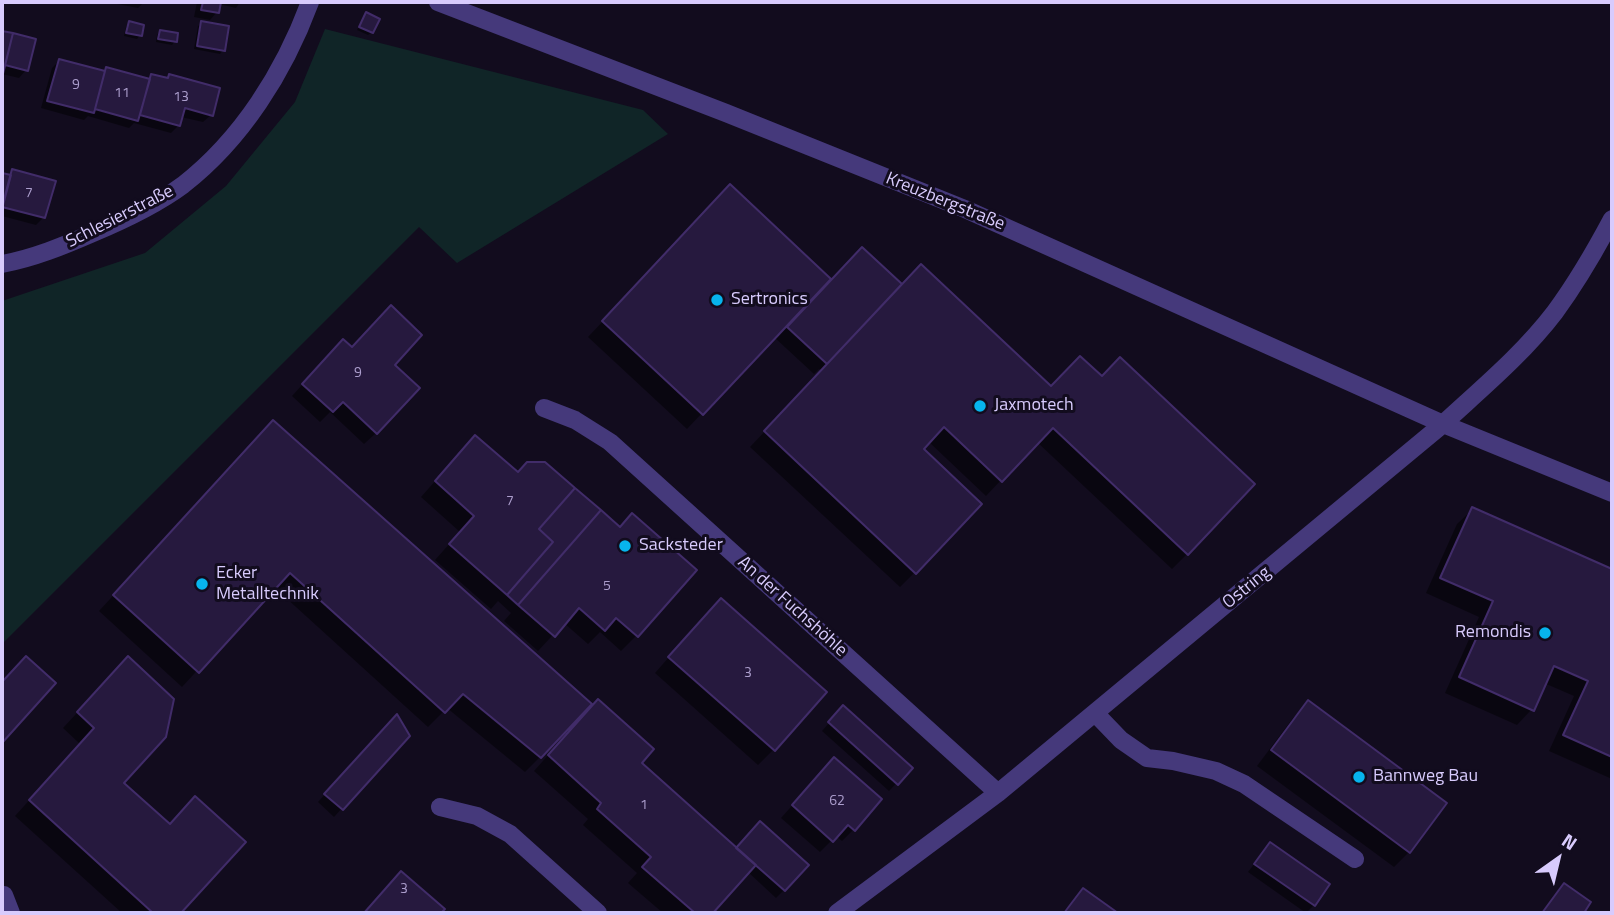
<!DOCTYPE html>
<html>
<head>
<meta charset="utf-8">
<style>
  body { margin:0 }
  #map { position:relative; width:1614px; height:915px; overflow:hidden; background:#120c1e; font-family:"Titillium Web",sans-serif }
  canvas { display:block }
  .frame { position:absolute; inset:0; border:4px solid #d8cbfd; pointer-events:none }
  .north { position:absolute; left:1523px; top:824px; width:70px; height:70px; -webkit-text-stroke:5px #120c1e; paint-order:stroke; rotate:34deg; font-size:19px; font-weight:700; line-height:28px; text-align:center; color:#d8cbfd }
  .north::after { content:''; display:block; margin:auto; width:24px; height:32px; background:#d8cbfd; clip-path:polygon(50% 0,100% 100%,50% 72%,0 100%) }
</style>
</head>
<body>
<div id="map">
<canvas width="1614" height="915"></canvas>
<div class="frame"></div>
<div class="north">N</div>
</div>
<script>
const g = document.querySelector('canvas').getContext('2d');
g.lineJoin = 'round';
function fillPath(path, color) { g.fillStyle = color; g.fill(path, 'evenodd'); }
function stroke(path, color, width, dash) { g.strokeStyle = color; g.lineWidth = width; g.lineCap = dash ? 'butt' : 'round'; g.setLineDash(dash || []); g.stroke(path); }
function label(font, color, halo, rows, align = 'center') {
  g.font = font + ' "Titillium Web",sans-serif'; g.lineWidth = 6; g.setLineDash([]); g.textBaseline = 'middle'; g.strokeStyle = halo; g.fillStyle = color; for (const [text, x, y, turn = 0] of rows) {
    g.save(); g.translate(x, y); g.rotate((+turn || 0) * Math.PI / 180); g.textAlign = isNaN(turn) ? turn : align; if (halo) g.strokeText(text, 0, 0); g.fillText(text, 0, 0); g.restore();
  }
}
const green = new Path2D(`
  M325 29 643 110 668 134 457 263 419 227 2 644V301L145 253 226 186 295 102Z`);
const shadow = new Path2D(`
  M107 2H144L138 8Z
  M197 2H240L236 8 219 4 217 12 210 20 194 17Z
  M366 14 372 32 368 35 357 30Z
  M129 23 140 35 137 39 124 36 126 27Z
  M202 23 223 50 220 54 194 49 198 26Z
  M160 31 175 41 172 45 156 42 157 35Z
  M2 32 34 40 26 70 19 78 2 74Z
  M59 61 103 72 107 69 147 80 152 76 166 80 170 76 211 115 203 122 181 117 179 125 171 133 134 123 129 128 88 116 84 120 41 108 52 68Z
  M13 171 44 217 36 225 2 216V175L8 176Z
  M730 187 831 281 862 249 902 286 921 266 1187 554 1172 569 1037 442 986 496 929 442 921 450 915 572 900 587 750 447 822 371 819 369 814 374 774 337 687 429 588 337Z
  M351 349 392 365 376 433 364 444 330 412 320 422 292 396 331 353Z
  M273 422 592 707 639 763 736 850 752 831 784 890 776 898 748 872 711 913H663L628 883 637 873 583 825 588 819 534 771 567 734 565 732 525 772 447 708 428 727 274 587 182 687 99 611Z
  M460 453 637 635 621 651 600 632 588 644 564 623 538 651 504 621 511 613 498 601 491 609 435 560 460 532 421 497Z
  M1473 509 1612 571V779L1549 751 1574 696 1544 683 1532 709 1517 725 1445 693 1479 617 1426 593 1457 524Z
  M706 615 773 750 758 765 655 673Z
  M113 674 122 783 169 826 244 842 179 913H122L15 816 80 744 63 728Z
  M1308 703 1409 852 1394 867 1257 766 1293 718Z
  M836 715 911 768 889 791 822 731Z
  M389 724 408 736 334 817 318 802Z
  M823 771 853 830 842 841 836 836 820 852 781 818Z
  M1270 844 1314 905 1306 913 1248 872Z
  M1083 890 1115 913H1062Z`);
const building = new Path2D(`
  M203 2H221L219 13 201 10Z
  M366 12 380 19 373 33 359 27Z
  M129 21 144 25 142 36 126 33Z
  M201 21 229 26 225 51 197 46Z
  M160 30 178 33 177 42 158 39Z
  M2 31 13 33 2 78Z
  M13 33 36 39 28 71 5 65Z
  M59 59 105 71 94 113 47 101Z
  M106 67 150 79 138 121 95 109Z
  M151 74 168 78 169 74 220 88 213 116 185 108 180 126 140 115Z
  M12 169 56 181 45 218 2 207Z
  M2 173 11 175 2 209Z
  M730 184 831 279 703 415 602 321Z
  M862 247 902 284 827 364 787 327Z
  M921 264 1051 386 1080 356 1102 376 1120 357 1255 484 1188 555 1053 428 1002 482 944 427 924 449 982 504 916 574 764 431Z
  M391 305 422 335 395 365 420 388 377 434 343 402 333 412 302 384 343 339 352 347Z
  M273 420 592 704 541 758 463 694 445 713 290 573 199 673 113 595Z
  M475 435 518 472 527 462H545L575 488 539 529 553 542 507 595 449 544 474 516 435 481Z
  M575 488 601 510 518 605 507 595 553 542 539 529Z
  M1472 507 1612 569V757L1563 735 1588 681 1554 666 1534 711 1459 677 1493 601 1440 578Z
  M601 510 620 527 632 513 697 570 638 637 616 618 605 631 579 608 555 637 518 605Z
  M721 598 827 692 775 751 668 657Z
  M26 656 56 683 2 743V682Z
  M128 656 174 699 166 737 124 783 170 824 195 796 246 842 181 913H153L29 800 94 728 77 712Z
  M598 699 654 749 642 763 756 865 713 913H695L642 867 651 857 597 809 601 803 548 755Z
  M1308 700 1447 803 1410 853 1271 750Z
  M843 705 913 768 898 785 828 722Z
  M397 714 410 736 343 810 324 794Z
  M834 757 882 799 855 831 848 825 833 842 792 805Z
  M760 821 809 865 785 891 736 848Z
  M1270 842 1330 884 1315 906 1254 864Z
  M401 871 445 909 441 913H364Z
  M1564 883 1591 902 1584 913H1542Z
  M1083 888 1118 913H1064Z`);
const minor = new Path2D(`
  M438 2 726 113 965 209 1443 424 1612 493
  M2 264C34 258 63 246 93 233 124 220 156 205 183 185 242 139 284 72 310 2
  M544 408 575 420 610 442 998 793
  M1095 713 1121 740 1147 758 1173 761 1216 771 1244 784 1355 859
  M440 807 477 816 510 834 598 913
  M4 895 11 913
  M837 913 998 793 1443 424C1482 388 1523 354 1555 312 1577 282 1595 251 1612 219`);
const markers = [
  [717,300,7,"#07b4ed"],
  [980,406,7,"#07b4ed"],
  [625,546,7,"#07b4ed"],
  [202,584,7,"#07b4ed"],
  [1545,633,7,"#07b4ed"],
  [1359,777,7,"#07b4ed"]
];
const numberNames = [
  ["9",76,86],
  ["11",122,94],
  ["13",181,98],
  ["7",29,194],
  ["9",358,374],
  ["7",510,502],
  ["5",607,587],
  ["3",748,674],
  ["62",837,802],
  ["1",644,806],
  ["3",404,890]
];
const streetNames = [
  ["Kreuzbergstraße",945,202,22],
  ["Schlesierstraße",120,217,-27],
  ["Ostring",1247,588,-39],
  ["An der Fuchshöhle",792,607,42]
];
const poiNames = [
  ["Sertronics",731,300],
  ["Jaxmotech",994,406],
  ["Sacksteder",639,546],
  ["Ecker",216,574],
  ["Metalltechnik",216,595],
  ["Remondis",1531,633,"right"],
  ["Bannweg Bau",1373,777]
];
fillPath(green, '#102527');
fillPath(shadow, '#0007');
fillPath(building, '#26193e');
stroke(building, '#412c69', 2);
stroke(minor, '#45397b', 18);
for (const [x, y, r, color] of markers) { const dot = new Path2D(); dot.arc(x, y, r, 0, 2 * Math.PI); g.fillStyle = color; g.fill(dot); stroke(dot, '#120c1e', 2.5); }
label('14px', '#ac9ecd', null, numberNames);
label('18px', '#d8cbfd', '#120c1e', streetNames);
label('18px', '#d8cbfd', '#120c1e', poiNames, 'left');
</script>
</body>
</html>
